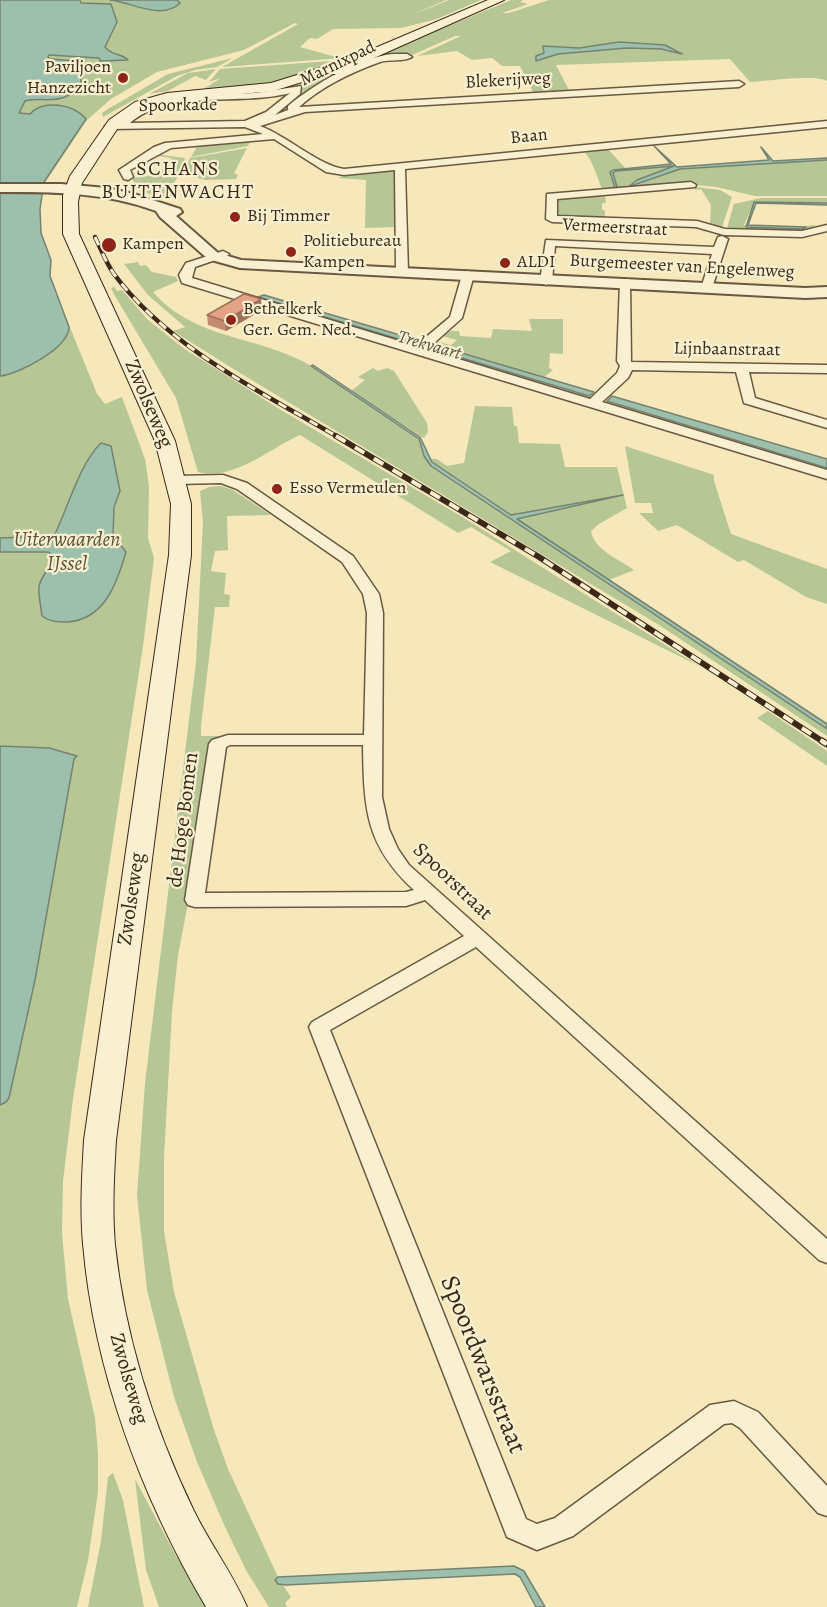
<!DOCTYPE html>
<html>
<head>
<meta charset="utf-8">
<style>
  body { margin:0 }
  canvas { display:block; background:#f6e8ba }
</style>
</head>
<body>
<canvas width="827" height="1607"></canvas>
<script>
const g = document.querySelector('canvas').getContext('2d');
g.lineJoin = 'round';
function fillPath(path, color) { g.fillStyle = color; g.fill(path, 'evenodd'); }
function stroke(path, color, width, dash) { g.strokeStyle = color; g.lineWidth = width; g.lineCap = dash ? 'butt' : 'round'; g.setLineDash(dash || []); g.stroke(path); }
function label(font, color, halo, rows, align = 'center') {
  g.font = font + ' Alegreya,serif'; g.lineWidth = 4.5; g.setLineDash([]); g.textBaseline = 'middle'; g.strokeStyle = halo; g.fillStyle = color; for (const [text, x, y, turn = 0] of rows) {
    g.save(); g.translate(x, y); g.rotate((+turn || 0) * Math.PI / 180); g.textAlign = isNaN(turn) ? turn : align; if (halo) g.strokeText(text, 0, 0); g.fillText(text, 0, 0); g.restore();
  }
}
const green = new Path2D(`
  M82 0H446L409 16 449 0H481L437 19 401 28 333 29 317 39 310 38 300 47 332 56H351L342 58 222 67 298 24 295 23 244 50 157 72 111 99 87 120 46 181 0 180V151L46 57Z
  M511 0H523L520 2 528 4 502 13H509L549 0H827V81C817 74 765 81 750 82L730 59 556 65 570 92 534 94 520 66H502L492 58 472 60 457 51 417 56 461 36H455L410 56 395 52 337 77 304 96 281 114 270 116 301 94 303 86Z
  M233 58 217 67 195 70 177 76 103 117 102 113 108 109 168 74Z
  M345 60 287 83 202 90 221 78 209 82 220 69Z
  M216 69 206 80 195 76 168 91 149 94 188 73Z
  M250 141 248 146 191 157 198 145Z
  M247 148 234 173 238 175 236 179 205 180 185 174 190 158Z
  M607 148 626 169 610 171 617 187 613 173 617 170 674 166 626 187H631L680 169 827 160V196H755L716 187 676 183 671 186 602 189 591 161 584 151Z
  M155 154 185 158 180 173 174 183 135 184 132 178 157 175 156 170 175 167 171 158 152 155Z
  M390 170 395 171 396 227 365 228 366 180 338 178 346 175Z
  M173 184V192L163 198 121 185Z
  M696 187 720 190 732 197 722 227 710 225 711 205 701 189 695 190Z
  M0 194 38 207 48 273 97 394 105 404 122 397 145 459 149 486 148 538 154 558 143 646 73 1099 63 1181 62 1233 68 1299 95 1418 98 1453V1492L88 1560 77 1607H0Z
  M601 194 605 196 606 202 602 204V209L605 211V218L556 217V197Z
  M761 198H827V203L754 202 744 225 802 229 804 226 816 225 806 232 734 230 727 228 734 204Z
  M138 262 140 266 146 265 152 272 176 277 178 281 153 292C160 299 168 308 177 313 217 340 270 341 311 366L419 439 431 466 827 729V736L659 625 235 370 173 331 185 327 148 295 124 264Z
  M114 287 117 291 122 290 147 319 183 348 281 410 464 518 699 666 490 562 511 551 471 527 458 533 300 435C268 449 235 481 198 472L176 398 115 296 111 288Z
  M529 319H563V354L550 353 549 368 553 370 543 378 429 344 435 341 451 345 457 340 442 336 450 331H459L460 336 491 338 493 329 532 331Z
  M373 368 378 371 387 368 394 371 427 423 428 432 424 438 351 391 365 380 358 377Z
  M475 406 512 407 514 426H517L519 443 560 444 565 467H617L627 508 599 524 591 531C594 550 620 560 634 570L609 580 517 519 622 496 511 515 432 462 429 459H437L447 466 464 463Z
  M625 446 714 475V481L731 534 827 569V604L806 597 744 560 738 562 677 525 658 531 639 513H653L651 503H635Z
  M221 486 233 490 271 515 227 516 228 550 215 551 211 571 226 573 224 594 230 595 229 607H215L201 726V736H219L209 744 190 893 178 955 172 1012 164 1157V1231L174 1292 213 1427 228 1469 278 1577 276 1578 279 1584 283 1585 291 1597 285 1603 287 1607H269L247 1572 225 1527 197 1462 174 1397 147 1290 137 1195 145 1083 196 662 203 522 200 491 209 487Z
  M768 711 827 751V766L757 718Z
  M113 1473 123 1500 144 1607H88L101 1541 108 1477Z
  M135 1479 175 1554 208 1607H159L146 1570Z`);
const water = new Path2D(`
  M0 0H80L81 3 111 4 117 22 105 47C112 56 121 53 128 60L100 61 99 58 49 55 48 57 51 59 76 61 80 67 81 83C63 108 48 96 25 101L19 113 30 114C43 99 74 104 86 119L44 182 40 209 41 233 51 260 50 276 69 327C69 348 19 374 0 376Z
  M110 0H177L180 3C162 21 131 2 110 0Z
  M619 42 665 45 682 54 661 49 627 48 558 54 536 61V56L544 53 543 46 579 48Z
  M654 146 677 167 769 160 761 147 773 161 827 158V160L680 169 628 187 637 180 674 166 616 171 613 173 617 187 615 188 610 172 613 170 671 164Z
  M754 202 827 203V205L756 203 748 225 806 227 802 229 746 227Z
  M264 295 594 392 589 396 258 297Z
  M313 365 420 437 432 462 511 515 623 495 517 519 827 724V729L431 466 424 456 419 439 311 366Z
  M612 396 827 459V468L607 401Z
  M101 443 111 446 120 491 114 507 113 536 126 552C117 583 105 619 68 622 57 622 50 622 42 616 41 607 38 594 39 586 42 574 52 567 53 555L48 552H0V538L50 536 55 534C68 507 80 463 101 443Z
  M0 746 49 748 77 756 74 759 35 980 9 1098 6 1102 0 1105Z
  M514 1566 524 1571 545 1607H536L520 1577 515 1574 286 1585 278 1584 275 1580 278 1577Z`);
const minor = new Path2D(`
  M393 54H407L412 57C404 62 390 59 380 62 352 72 321 87 299 107L739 81 744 84 739 87 305 112 260 126C287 136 318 165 344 169L827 121V127L405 169 408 272 402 276 396 272 395 170 344 175 326 172 274 139 171 148 130 170 133 177 128 180 124 179 119 170 154 147 165 143 263 134 245 127 110 129 105 126 117 123 132 111 154 102 178 97 255 93 301 86 300 94 275 115 288 110V106C313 85 360 57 393 54ZM290 93 266 112 245 121 130 123C168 89 241 106 290 93Z
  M691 182 696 185 695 187 557 199V216L697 221 725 229 802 231 827 225V231L802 237 724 235 696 227 552 222 546 219 547 194Z
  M722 236 728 239 711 291 707 292 701 288 712 254 555 246 552 281 546 285 540 281 546 240 714 247 718 237Z
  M223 251 229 254 227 256 195 267 192 278 590 399 617 373 620 366 617 361 620 283 626 279 630 280 631 362 827 365V373L749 372 755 398 827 420V428L744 403 736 372 632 370 628 378 602 402 827 470V479L182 283 179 275 186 263Z
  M468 271 474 275 462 318 433 344H425L423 341 425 338 450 317 462 275Z
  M223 475 247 483 353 556 379 594 383 613 382 797 389 829 398 849 409 865 827 1239V1263L819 1260 476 947 330 1030 526 1519 537 1524 555 1518 710 1405 734 1401 758 1412 827 1486V1516L818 1513 740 1428 732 1423 724 1424 573 1536 537 1550 507 1537 309 1027 312 1022 464 936 425 900 406 906 195 907 188 905 185 900 209 744 212 740 228 735H364L367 613 363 594 342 562 237 489 221 483 176 484 169 480 176 476ZM230 745H363C364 808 365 845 414 890L406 892 205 893 226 747Z`);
const tertiary = new Path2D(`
  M0 184H61L107 188 134 194 180 209 182 212 176 216 218 253 241 260 805 288 827 287V297L805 298 240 268 208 259 160 217 156 211C105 192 54 192 0 192Z`);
const secondary = new Path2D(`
  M488 0H504L338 74H328L273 91 167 101 145 107 119 126 82 183 78 202 79 234 175 441 191 504V555L116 1140C114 1175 112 1210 115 1245 125 1337 154 1428 194 1511 210 1544 233 1574 247 1607H206C142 1498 94 1372 83 1244 80 1210 82 1175 84 1140L169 555 171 504 155 441 63 234V195L70 176 109 120 135 102 167 93 271 83 349 59Z`);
const railFar2 = new Path2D(`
  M95 237C101 249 106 263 114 274 168 347 261 392 338 437`);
const railFar1 = new Path2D(`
  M336 436 539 557 825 743`);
const rail = new Path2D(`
  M822 741 827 744`);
const wall = new Path2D(`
  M262 310 226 331 208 325 207 315Z`);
const shadedWall = new Path2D(`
  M261 299 262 310 226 331 225 321Z`);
const building = new Path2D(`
  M244 294 261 299 225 321 207 315Z`);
const markers = [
  [123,78,6,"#8f2418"],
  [235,217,6,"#8f2418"],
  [109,245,8,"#8f2418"],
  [291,252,6,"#8f2418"],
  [505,263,6,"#8f2418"],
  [231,320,6,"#8f2418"],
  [277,489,6,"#8f2418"]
];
const farStreetnames = [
  ["Marnixpad",338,64,-26],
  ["Blekerijweg",508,81,-3],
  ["Spoorkade",178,106,-1],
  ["Baan",529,137,-6],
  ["Vermeerstraat",615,228,3],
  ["Burgemeester van Engelenweg",682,267,3],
  ["Lijnbaanstraat",727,350,1]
];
const farPoinames = [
  ["Paviljoen",111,68,"right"],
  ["Hanzezicht",111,89,"right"],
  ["Bij Timmer",247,217],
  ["Politiebureau",303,242],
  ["Kampen",303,263],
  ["Kampen",122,245],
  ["ALDI",517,263],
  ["Bethelkerk",243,310],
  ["Ger. Gem. Ned.",243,331],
  ["Esso Vermeulen",289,489]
];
const farWaternames = [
  ["Trekvaart",429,346,16]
];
const farQuarternames = [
  ["SCHANS",178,170],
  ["BUITENWACHT",178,193]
];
const streetNames = [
  ["Zwolseweg",148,404,67],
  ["de Hoge Bomen",184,820,-83],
  ["Spoorstraat",452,882,44],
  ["Zwolseweg",132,899,-82],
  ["Zwolseweg",128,1379,74]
];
const parkNames = [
  ["Uiterwaarden",67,541],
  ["IJssel",67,565]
];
const nearStreetnames = [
  ["Spoordwarsstraat",482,1365,68]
];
fillPath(green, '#b6c795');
fillPath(water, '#9dc0ac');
stroke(water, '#768371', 1.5);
stroke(minor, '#6a5841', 3);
stroke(tertiary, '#6a5841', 4);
stroke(secondary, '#3c2819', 2);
fillPath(minor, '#f9f0d2');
fillPath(tertiary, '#f9f0d2');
fillPath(secondary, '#f9f0d2');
stroke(railFar2, '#3c2819', 4.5);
stroke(railFar1, '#3c2819', 6);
stroke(rail, '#3c2819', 7);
stroke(railFar2, '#f9f0d2', 3, [9]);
stroke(railFar1, '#f9f0d2', 4, [11]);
stroke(rail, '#f9f0d2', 4.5, [14]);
fillPath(wall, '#c38c72');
fillPath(shadedWall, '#9f725c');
fillPath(building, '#e3a384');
stroke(building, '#9f725c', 1.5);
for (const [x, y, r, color] of markers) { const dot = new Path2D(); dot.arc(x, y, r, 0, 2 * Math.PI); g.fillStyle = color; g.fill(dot); stroke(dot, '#f9f0d2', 2); }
label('18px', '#3c2819', '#f9f0d2', farStreetnames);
label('18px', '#3c2819', '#f9f0d2', farPoinames, 'left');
label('italic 18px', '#544e3e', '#f9f0d2', farWaternames);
g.letterSpacing = '1.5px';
label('20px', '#3c2819', '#f9f0d2', farQuarternames);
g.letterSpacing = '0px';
label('21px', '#3c2819', '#f9f0d2', streetNames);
label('italic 21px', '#5a5038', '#f9f0d2', parkNames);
label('26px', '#3c2819', '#f9f0d2', nearStreetnames);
</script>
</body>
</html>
